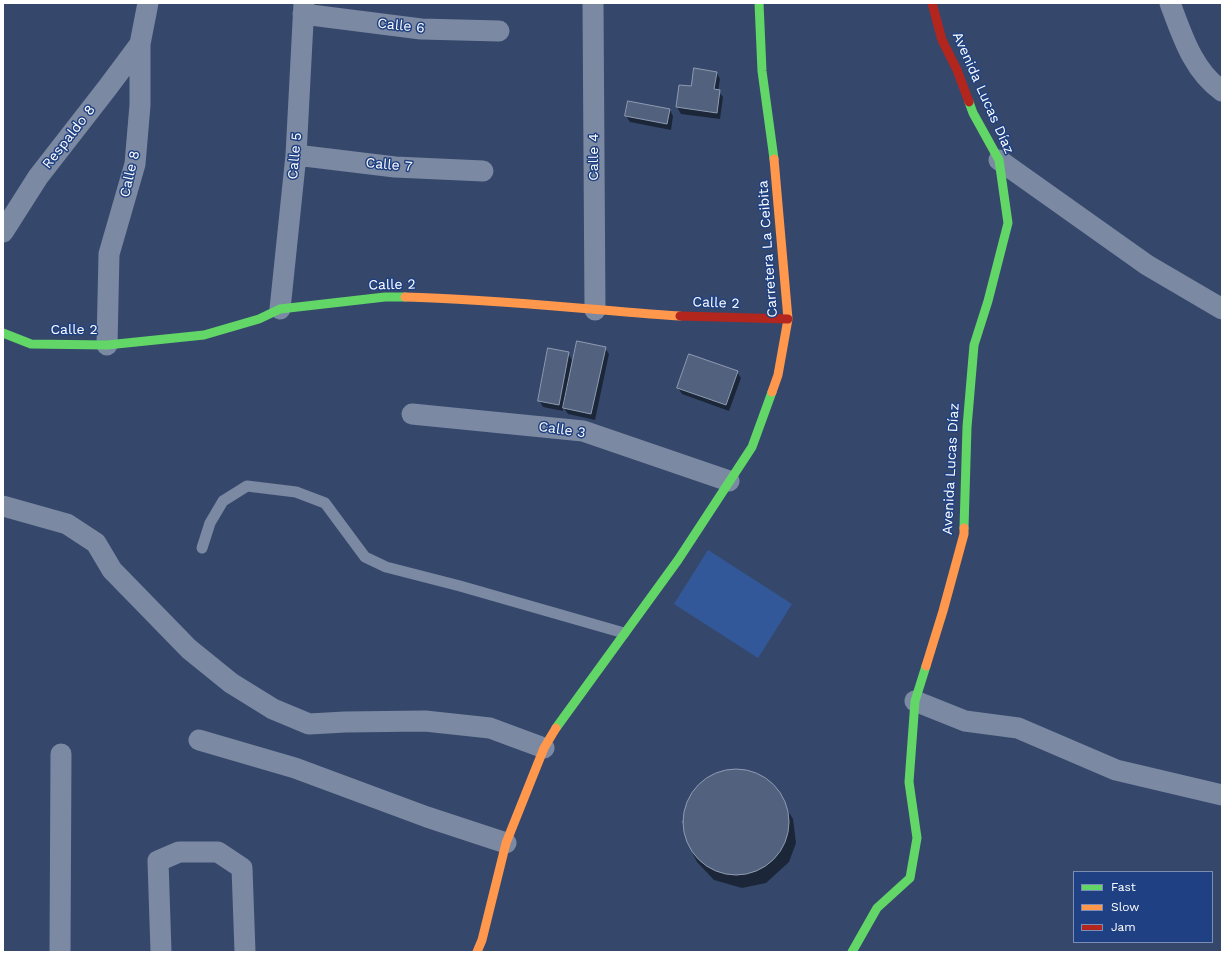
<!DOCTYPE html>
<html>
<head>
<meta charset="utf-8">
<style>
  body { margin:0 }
  #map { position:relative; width:1225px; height:955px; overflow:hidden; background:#35486c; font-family:"Work Sans",sans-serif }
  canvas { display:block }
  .frame { position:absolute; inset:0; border:4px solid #fff; pointer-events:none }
  .legend { position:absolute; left:1073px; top:871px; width:140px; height:72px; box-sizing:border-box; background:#1f4183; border:1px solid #798db5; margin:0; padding:5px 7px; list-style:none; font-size:12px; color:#fff }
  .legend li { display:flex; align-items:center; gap:8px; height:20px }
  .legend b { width:20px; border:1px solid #798db5 }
</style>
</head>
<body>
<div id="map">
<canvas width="1225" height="955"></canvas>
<div class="frame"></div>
<ul class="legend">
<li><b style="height:5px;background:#63d668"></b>Fast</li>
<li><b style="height:5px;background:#ff974d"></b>Slow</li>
<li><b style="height:5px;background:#b3261e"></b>Jam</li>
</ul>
</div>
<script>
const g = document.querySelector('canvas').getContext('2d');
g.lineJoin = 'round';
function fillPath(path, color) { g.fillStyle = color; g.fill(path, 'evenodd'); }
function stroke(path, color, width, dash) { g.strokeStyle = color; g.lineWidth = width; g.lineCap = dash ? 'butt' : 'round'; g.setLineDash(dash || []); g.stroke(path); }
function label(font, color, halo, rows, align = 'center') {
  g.font = font + ' "Work Sans",sans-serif'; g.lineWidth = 3; g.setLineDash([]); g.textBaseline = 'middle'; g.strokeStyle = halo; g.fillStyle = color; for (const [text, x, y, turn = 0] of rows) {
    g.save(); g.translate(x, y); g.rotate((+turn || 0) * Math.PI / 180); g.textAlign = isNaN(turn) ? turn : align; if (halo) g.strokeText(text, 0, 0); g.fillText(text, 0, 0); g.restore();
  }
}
const green = new Path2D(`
  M708 550 792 604 758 658 674 604Z`);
const shadow = new Path2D(`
  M717 73 720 79 718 91 723 97 720 119 681 114 677 107 680 86 692 87Z
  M670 110 673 116 671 130 630 122 626 116Z
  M605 348 609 354 595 420 568 414 563 407V411L543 407 539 400 568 353 572 360 569 378 570 379Z
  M737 372 741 378 729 411 682 394 678 388Z
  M728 770 750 772 770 782 793 819 796 843 789 862 766 883 742 888 714 880 697 862 690 848 683 822 689 798 706 779Z`);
const building = new Path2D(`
  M694 68 717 72 714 89 720 90 717 113 676 107 679 85 691 86Z
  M628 101 670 109 667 124 625 116Z
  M577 341 606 347 591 414 563 408Z
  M548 348 569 352 559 405 538 401Z
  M689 354 738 371 726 405 677 388Z
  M683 822a53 53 0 1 1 106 0a53 53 0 1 1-106 0Z`);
const lane = new Path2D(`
  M202 548 210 523 223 501 247 486 296 492 325 503 365 557 386 567 460 586 624 633`);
const street = new Path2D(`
  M593 3 595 310
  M1170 3C1182 35 1193 71 1222 91
  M303 14 421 29 499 31
  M296 155 395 167 483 171
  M999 160 1147 265 1222 309
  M3 232 38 177 108 87 140 44
  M280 309 296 155 304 3
  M107 345 109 254 135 164 140 105V44L148 3
  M412 414 583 431 729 481
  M3 506 67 524 96 543 112 570 189 649 231 683 273 709 309 724 345 722 425 721 490 728 544 748
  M915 701 965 721 1018 728 1116 770 1222 795
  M199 740 295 768 427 817 506 843
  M60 952 61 754
  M161 952 158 861 179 852H218L242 868 245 952`);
const fast = new Path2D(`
  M759 3 762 71 774 159
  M3 333 31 344 107 345 204 335 259 319 280 309 385 297H405
  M964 528 967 427 974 345 988 301 1008 223 999 160 973 113 969 102
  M556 728 678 560 752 447 772 392
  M852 952 877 908 910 878 917 838 909 782 915 701 926 666`);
const slow = new Path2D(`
  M405 297C497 299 588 310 680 316
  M772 392 778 375 788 319 774 159
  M926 666 943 611 964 534V528
  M477 952 482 940 506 843 544 748 556 728`);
const jam = new Path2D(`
  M932 3 942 40 957 70 969 102
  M680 316 788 319`);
const streetNames = [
  ["Calle 6",401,26,6],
  ["Avenida Lucas Díaz",983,93,66],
  ["Respaldo 8",69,137,-52],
  ["Calle 5",295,156,-85],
  ["Calle 4",594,157,-90],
  ["Calle 7",389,165,5],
  ["Calle 8",130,174,-77],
  ["Carretera La Ceibita",768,249,-94],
  ["Calle 2",392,285,-1],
  ["Calle 2",716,303,2],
  ["Calle 2",74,330],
  ["Calle 3",562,430,8],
  ["Avenida Lucas Díaz",951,469,-87]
];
fillPath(green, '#33589a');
fillPath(shadow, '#0007');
fillPath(building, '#51617e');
stroke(building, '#8f9bb1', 1);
stroke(lane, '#7c89a2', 11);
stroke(street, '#7c89a2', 21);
stroke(fast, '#63d668', 9);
stroke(slow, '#ff974d', 9);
stroke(jam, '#b3261e', 9);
label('14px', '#fff', '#1f4183', streetNames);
</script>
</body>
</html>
